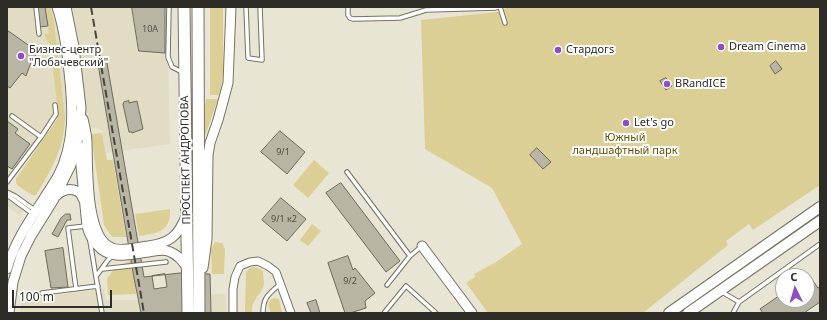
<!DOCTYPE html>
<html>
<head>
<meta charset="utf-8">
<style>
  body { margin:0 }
  #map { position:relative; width:827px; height:320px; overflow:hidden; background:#e9e5d4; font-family:"Noto Sans",sans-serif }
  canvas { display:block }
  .frame { position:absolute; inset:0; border:8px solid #2e2c26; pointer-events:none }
  .north { position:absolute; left:775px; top:268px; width:40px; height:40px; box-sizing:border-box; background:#fff; border:1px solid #ababa8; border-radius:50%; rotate:355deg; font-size:11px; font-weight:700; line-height:16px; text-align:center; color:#2e2c26 }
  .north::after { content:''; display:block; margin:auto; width:14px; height:18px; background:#8e4dc2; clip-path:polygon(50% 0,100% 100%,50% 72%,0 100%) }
  .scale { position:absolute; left:12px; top:290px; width:100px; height:18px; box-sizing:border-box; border:2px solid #2e2c26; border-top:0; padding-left:5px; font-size:12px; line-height:14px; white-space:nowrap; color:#2e2c26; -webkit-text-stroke:3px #fff; paint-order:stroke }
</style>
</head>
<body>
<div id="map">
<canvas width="827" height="320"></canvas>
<div class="frame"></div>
<div class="north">С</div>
<div class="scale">100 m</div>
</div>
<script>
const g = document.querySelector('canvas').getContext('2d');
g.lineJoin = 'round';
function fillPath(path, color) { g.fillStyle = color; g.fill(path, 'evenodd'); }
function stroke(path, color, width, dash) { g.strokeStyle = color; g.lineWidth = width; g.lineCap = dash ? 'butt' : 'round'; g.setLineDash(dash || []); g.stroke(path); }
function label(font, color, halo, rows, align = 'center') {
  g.font = font + ' "Noto Sans",sans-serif'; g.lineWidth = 4; g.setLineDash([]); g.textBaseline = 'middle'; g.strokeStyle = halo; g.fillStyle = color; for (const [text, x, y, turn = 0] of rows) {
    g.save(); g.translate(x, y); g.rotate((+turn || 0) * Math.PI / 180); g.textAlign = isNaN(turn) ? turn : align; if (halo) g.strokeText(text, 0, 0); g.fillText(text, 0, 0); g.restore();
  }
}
const built = new Path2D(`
  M7 7H167L170 144 106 153 102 130 55 118 7 182Z
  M7 188 28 203 20 216 7 206Z
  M104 289 106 300H139L141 313H20L22 299Z
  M211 294H226V313H211Z`);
const green = new Path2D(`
  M46 7H50L54 22 65 118C64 149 52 169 36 195H32L17 185 16 182V179L57 119 58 112 50 44 46 39 45 34H49Z
  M210 7H223V75L219 95H210Z
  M509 7H820V185L753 230 749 224 726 241 728 245 643 313H488L466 283 475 277 474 274 496 262 522 244 492 188 425 149 421 20 497 12Z
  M206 99H218L204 139 203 120Z
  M102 133 107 160H113L126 237H112L104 225 91 134Z
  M314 160 329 173 308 198 293 185Z
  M170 209C171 232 158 233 139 236L135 214Z
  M312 224 321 231 308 246 300 240Z
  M215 242 222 243 225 249 224 274H212L211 249Z
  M133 259 136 294 108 295 107 279 114 269Z
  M255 267 263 271C263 275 264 280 264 284 262 295 251 299 252 313H245L246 272 250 268Z
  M275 298 279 299 282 313H271L268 304 271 299Z`);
const building = new Path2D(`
  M38 7H45L48 26 40 27Z
  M132 7H165V53L139 51Z
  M7 30 38 52 32 60 26 76 22 73 10 88 7 86Z
  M776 61 782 69 775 74 770 66Z
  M107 63 144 277 180 273 210 274 211 313H141L134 278 98 64Z
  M666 78 672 86 666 90 660 81Z
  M129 101V103L137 101 143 129 132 133V132H129L123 104 124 102Z
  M7 121 18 129 15 133 30 144 12 169 7 166Z
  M280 131 305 152 287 174 261 152Z
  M537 148 551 162 543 169 530 155Z
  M341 183 400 261 386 272 326 193Z
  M281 198 306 219 287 241 262 220Z
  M66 214H70L71 220H67L58 237 52 234 61 218Z
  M63 248 68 287 51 288 45 251Z
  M348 256 353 270 355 268 375 293 365 301 366 308 350 313H345L328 263Z
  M165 274 167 287 154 289 152 276Z
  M809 275 818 288 820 287V302L804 313H763L760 309 783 293V300H807V276Z
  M316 300 320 313H311L307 303Z`);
const service = new Path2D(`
  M36 7 39 34
  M169 7 168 57 172 67 184 73
  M246 7 248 58 262 60 260 7
  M348 7V15L350 18 353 19 400 18 426 10 495 8 498 7
  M500 7 505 23
  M41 137 56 114 55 105
  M347 172 410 256 422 246
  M7 182 41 137 12 116
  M7 192 15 196 36 211
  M7 195 33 214
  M90 241 102 313
  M102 269 166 262
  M97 275 108 260 112 256
  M387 285 410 256
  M76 289 68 228 86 226
  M722 292 739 302 820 244
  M42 293 98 286
  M263 313C263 297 269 294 280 284
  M384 313 406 286 436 313
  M733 313 739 302`);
const minor = new Path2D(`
  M233 313V289L235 277 240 266 250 262 258 261 268 266 276 272 291 313`);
const tertiary = new Path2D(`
  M83 119C85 127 87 135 87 143 88 168 85 238 112 248 122 252 138 247 148 246 169 243 178 237 186 216
  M79 146 87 226C90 239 101 254 116 255 127 256 138 253 149 252 155 251 162 249 168 251 177 254 182 260 188 269
  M56 196C64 188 79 186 83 199
  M422 246 472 313
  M203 268 207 239 208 155 210 143 218 120 228 83 231 7
  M7 269C16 235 40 207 58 176 75 144 73 107 69 72 67 50 64 28 57 7
  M9 313 13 282 21 256 31 236 54 199 71 165 79 134 81 108 74 47 66 7`);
const secondary = new Path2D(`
  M669 313 820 207
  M688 313 820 221`);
const primary = new Path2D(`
  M184 7 188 313
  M198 7 199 313`);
const rail = new Path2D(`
  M91 7 144 313`);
const markers = [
  [721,47,4,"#8e4dc2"],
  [558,50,4,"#8e4dc2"],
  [21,56,4,"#8e4dc2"],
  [667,84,4,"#8e4dc2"],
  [626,123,4,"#8e4dc2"]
];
const numberNames = [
  ["10А",150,29],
  ["9/1",283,152],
  ["9/1 к2",284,219],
  ["9/2",350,281]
];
const poiNames = [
  ["Dream Cinema",729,47],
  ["Бизнес-центр",29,50],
  ["\"Лобачевский\"",29,63],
  ["Стардогs",566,50],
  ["BRandICE",675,84],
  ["Let's go",634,123]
];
const parkNames = [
  ["Южный",625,138],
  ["ландшафтный парк",625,151]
];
const streetNames = [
  ["ПРОСПЕКТ АНДРОПОВА",186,160,-91]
];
fillPath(built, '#e1dcc3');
fillPath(green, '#dccf95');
fillPath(building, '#b8b5a4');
stroke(building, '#6d6a5b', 1);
stroke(service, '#767364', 5.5);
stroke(minor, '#767364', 9);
stroke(tertiary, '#767364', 11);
stroke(secondary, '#767364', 12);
stroke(primary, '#767364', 13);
stroke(service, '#fff', 3.5);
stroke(minor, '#fff', 7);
stroke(tertiary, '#fff', 9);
stroke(secondary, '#fff', 10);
stroke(primary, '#fff', 11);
stroke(rail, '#48463e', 2, [8, 4]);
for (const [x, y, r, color] of markers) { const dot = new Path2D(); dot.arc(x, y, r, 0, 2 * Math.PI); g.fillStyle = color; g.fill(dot); stroke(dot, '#fff', 1.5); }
label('9px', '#504e46', null, numberNames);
label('11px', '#2e2c26', '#fff', poiNames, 'left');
label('11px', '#635404', '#fff', parkNames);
label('11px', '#2e2c26', '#fff', streetNames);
</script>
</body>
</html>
